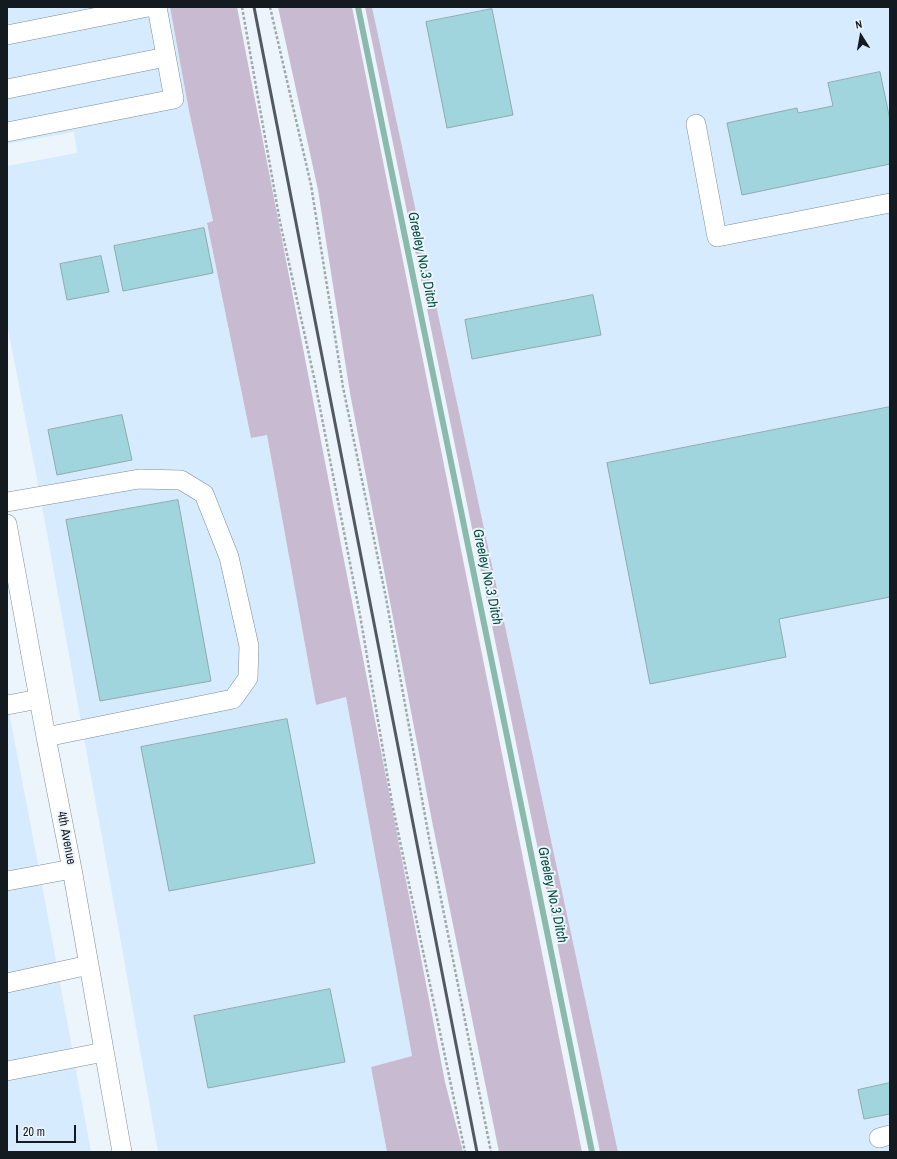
<!DOCTYPE html>
<html>
<head>
<meta charset="utf-8">
<style>
  body { margin:0 }
  #map { position:relative; width:897px; height:1159px; overflow:hidden; background:#edf5fc; font-family:"Archivo Narrow",sans-serif }
  canvas { display:block }
  .frame { position:absolute; inset:0; border:8px solid #131a20; pointer-events:none }
  .north { position:absolute; left:841px; top:16px; width:40px; height:40px; -webkit-text-stroke:3px #edf5fc; paint-order:stroke; rotate:349deg; font-size:11px; font-weight:700; line-height:16px; text-align:center; color:#131a20 }
  .north::after { content:''; display:block; margin:auto; width:14px; height:18px; background:#131a20; clip-path:polygon(50% 0,100% 100%,50% 72%,0 100%) }
  .scale { position:absolute; left:16px; top:1125px; width:60px; height:18px; box-sizing:border-box; border:2px solid #131a20; border-top:0; padding-left:5px; font-size:12px; line-height:14px; white-space:nowrap; color:#131a20; -webkit-text-stroke:3px #edf5fc; paint-order:stroke }
</style>
</head>
<body>
<div id="map">
<canvas width="897" height="1159"></canvas>
<div class="frame"></div>
<div class="north">N</div>
<div class="scale">20 m</div>
</div>
<script>
const g = document.querySelector('canvas').getContext('2d');
g.lineJoin = 'round';
function fillPath(path, color) { g.fillStyle = color; g.fill(path, 'evenodd'); }
function stroke(path, color, width, dash) { g.strokeStyle = color; g.lineWidth = width; g.lineCap = dash ? 'butt' : 'round'; g.setLineDash(dash || []); g.stroke(path); }
function label(font, color, halo, rows, align = 'center') {
  g.font = font + ' "Archivo Narrow",sans-serif'; g.lineWidth = 4; g.setLineDash([]); g.textBaseline = 'middle'; g.strokeStyle = halo; g.fillStyle = color; for (const [text, x, y, turn = 0] of rows) {
    g.save(); g.translate(x, y); g.rotate((+turn || 0) * Math.PI / 180); g.textAlign = isNaN(turn) ? turn : align; if (halo) g.strokeText(text, 0, 0); g.fillText(text, 0, 0); g.restore();
  }
}
const built = new Path2D(`
  M7 7H170L189 111 213 222 207 223 251 438 267 435 316 705 346 697 412 1056 371 1067 387 1152H158L118 926 38 484 7 324V166L77 153 74 132 7 144Z
  M372 7H890V1152H618Z
  M7 701 46 906 91 1152H7Z`);
const green = new Path2D(`
  M170 7H237L445 1082 463 1152H387L371 1067 412 1056 346 697 316 705 267 435 251 438 207 223 213 221 189 111Z
  M278 7H352L582 1152H499L432 821 350 393 318 190Z
  M365 7H372L618 1152H600Z`);
const stream = new Path2D(`
  M358 7 592 1152`);
const building = new Path2D(`
  M492 9 513 115 447 128 426 22Z
  M880 72 890 120V164L742 195 727 123 797 108 798 113 833 106 828 83Z
  M204 228 213 273 123 291 114 246Z
  M101 256 109 292 67 300 60 264Z
  M593 295 601 335 472 359 465 320Z
  M890 407V597L779 619 786 657 650 684 607 463Z
  M122 415 132 460 57 475 48 430Z
  M178 500 211 681 100 701 66 520Z
  M287 719 315 863 169 891 141 747Z
  M330 989 345 1062 208 1088 194 1016Z
  M890 1083V1114L864 1119 858 1090Z`);
const path = new Path2D(`
  M242 7 280 222 315 382 360 615 392 803 465 1152
  M270 7 311 185 343 387 386 598 429 838 491 1152`);
const minor = new Path2D(`
  M7 35 148 7
  M7 89 166 57
  M696 124 717 237 890 203
  M7 132 174 99 157 7
  M7 502 139 479 181 480 204 494 229 557 249 646 248 678 233 699 46 737
  M7 524 46 737 72 869 122 1152
  M7 705 39 699
  M7 881 72 869
  M7 983 89 965
  M7 1071 104 1052
  M879 1138 890 1135`);
const rail = new Path2D(`
  M254 7 477 1152`);
const streetNames = [
  ["4th Avenue",66,838,79]
];
const waterNames = [
  ["Greeley No.3 Ditch",422,260,78],
  ["Greeley No.3 Ditch",487,577,78],
  ["Greeley No.3 Ditch",552,895,78]
];
fillPath(built, '#d6ebfd');
fillPath(green, '#c8bad1');
stroke(stream, '#89baab', 6);
fillPath(building, '#a0d5de');
stroke(building, '#8fabaf', 1);
stroke(minor, '#7b8d9c', 20);
stroke(path, '#a1a8af', 2.5, [3, 2]);
stroke(minor, '#fff', 19);
stroke(rail, '#52595f', 3);
label('13px', '#131a20', '#edf5fc', streetNames);
label('italic 14px', '#034c3e', '#edf5fc', waterNames);
</script>
</body>
</html>
